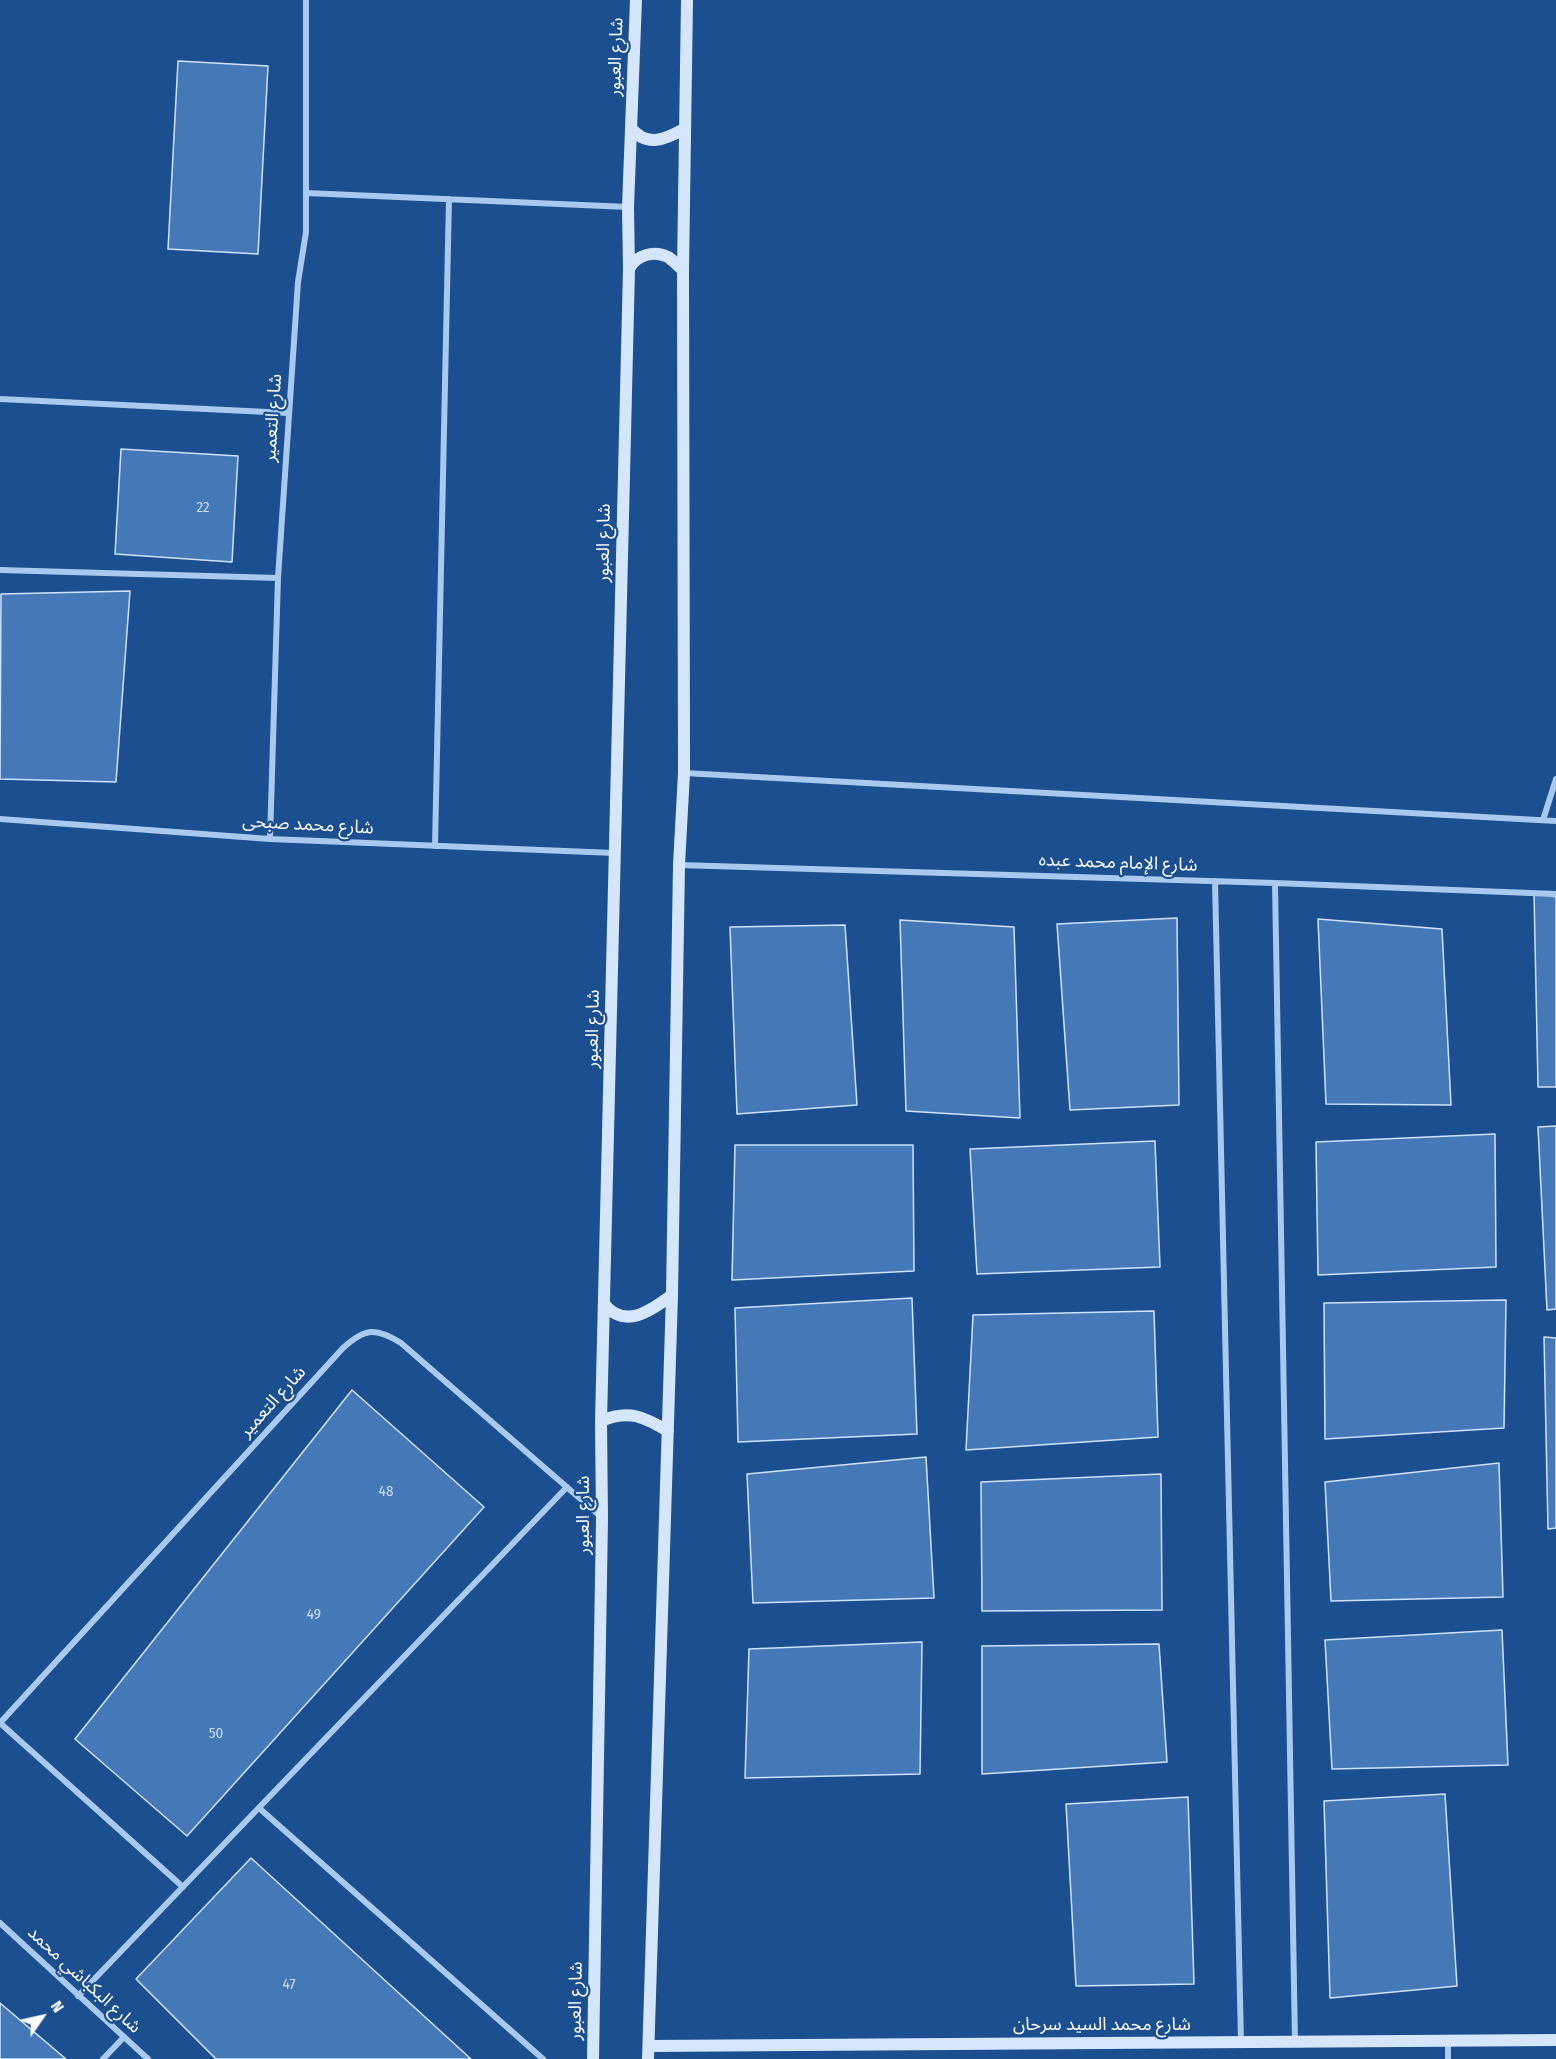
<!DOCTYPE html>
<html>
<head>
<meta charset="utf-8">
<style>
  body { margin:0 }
  #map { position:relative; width:1556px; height:2059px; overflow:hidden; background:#1b4f8f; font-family:"Fira Sans Condensed",sans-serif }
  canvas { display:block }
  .north { position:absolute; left:12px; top:1987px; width:60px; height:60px; -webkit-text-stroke:4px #1b4f8f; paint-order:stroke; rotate:56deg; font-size:16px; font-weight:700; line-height:24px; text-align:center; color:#fff }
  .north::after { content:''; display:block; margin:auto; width:21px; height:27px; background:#fff; clip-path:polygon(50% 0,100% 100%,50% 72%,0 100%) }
</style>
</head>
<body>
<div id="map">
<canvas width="1556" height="2059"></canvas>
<div class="north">N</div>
</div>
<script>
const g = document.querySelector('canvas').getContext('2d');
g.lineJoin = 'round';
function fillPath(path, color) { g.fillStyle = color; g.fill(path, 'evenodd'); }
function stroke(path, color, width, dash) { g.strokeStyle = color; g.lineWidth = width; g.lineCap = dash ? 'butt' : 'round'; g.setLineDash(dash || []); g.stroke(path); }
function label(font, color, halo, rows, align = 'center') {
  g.font = font + ' "Fira Sans Condensed","Noto Sans Arabic",sans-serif'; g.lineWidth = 4.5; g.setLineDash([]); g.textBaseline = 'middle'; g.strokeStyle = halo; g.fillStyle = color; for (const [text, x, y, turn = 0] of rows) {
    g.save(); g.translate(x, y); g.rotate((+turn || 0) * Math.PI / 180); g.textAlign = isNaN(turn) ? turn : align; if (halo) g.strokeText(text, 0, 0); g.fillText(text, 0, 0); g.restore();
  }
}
const building = new Path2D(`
  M178 61 268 66 258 254 168 249Z
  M121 449 238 456 232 562 115 554Z
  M130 591 116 782 0 779 1 594Z
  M1534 893 1556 897V1087H1538Z
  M1177 918 1179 1105 1070 1110 1057 924Z
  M1318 919 1442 929 1451 1105 1326 1104Z
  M900 920 1014 927 1020 1118 906 1111Z
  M845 925 857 1105 737 1114 730 927Z
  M1556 1126V1309L1547 1310 1538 1127Z
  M1495 1134 1496 1267 1318 1275 1316 1142Z
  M1155 1141 1160 1267 977 1274 970 1149Z
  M735 1145H913L914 1271 732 1280Z
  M912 1298 917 1434 738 1442 735 1308Z
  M1506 1300 1504 1428 1325 1439 1324 1303Z
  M1154 1311 1158 1437 966 1450 973 1315Z
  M1544 1337 1556 1338V1528L1548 1529Z
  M352 1390 484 1507 187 1836 75 1739Z
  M926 1457 934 1598 753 1603 747 1474Z
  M1499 1463 1503 1597 1331 1601 1325 1482Z
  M1161 1474 1162 1610 982 1611 981 1482Z
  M1502 1630 1508 1765 1332 1769 1325 1640Z
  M922 1642 920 1774 745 1778 749 1649Z
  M1159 1644 1167 1762 982 1774V1646Z
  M1445 1794 1457 1986 1330 1998 1324 1801Z
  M1188 1797 1194 1984 1076 1986 1066 1804Z
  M251 1858 471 2059H216L136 1979Z
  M0 2003 66 2059H0Z`);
const street = new Path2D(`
  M306 193 628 207
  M0 399 288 413
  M0 570 278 578
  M684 773 1556 821
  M0 819 270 839 614 853
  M1543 820 1556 779
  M270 839 278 578 298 282 306 232V0
  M435 846 449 199
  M679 865 1275 883 1556 894
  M1215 881 1241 2042
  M1275 883 1295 2042
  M0 1723 343 1348C365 1328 376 1327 401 1343L600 1516
  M0 1723 183 1887
  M259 1808 543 2059
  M0 1923 148 2059
  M78 1996 567 1487
  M103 2059 124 2037
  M1448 2059V2041`);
const secondary = new Path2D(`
  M631 128C647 148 666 139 684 129
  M629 269C636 255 654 250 668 257 673 260 678 266 683 270
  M605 1305C626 1330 653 1309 672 1295
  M601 1421C629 1409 644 1417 668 1431
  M649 2046 1556 2040
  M593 2059 602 1519 601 1421 629 269 628 207 636 0
  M648 2059 672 1295 679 865 684 773 683 270 687 0`);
const numberNames = [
  ["22",203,508],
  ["48",386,1492],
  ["49",314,1615],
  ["50",216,1734],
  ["47",289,1985]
];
const streetNames = [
  ["شارع العبور",616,57,-88],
  ["شارع التعمير",273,418,-86],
  ["شارع العبور",604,543,-89],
  ["شارع محمد صبحى",308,825,3],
  ["شارع الإمام محمد عبده",1118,863,2],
  ["شارع العبور",593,1029,-89],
  ["شارع التعمير",273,1402,-48],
  ["شارع العبور",584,1515,-90],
  ["شارع البكباشي محمد",84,1980,43],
  ["شارع العبور",576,2001,-89],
  ["شارع محمد السيد سرحان",1102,2025]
];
fillPath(building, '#4478b7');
stroke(building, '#cfe3fa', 1.5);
stroke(street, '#a9c9ee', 6);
stroke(secondary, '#d6e6fa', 12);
label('15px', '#d0dded', null, numberNames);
label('18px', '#fff', '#1b4f8f', streetNames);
</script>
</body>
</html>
